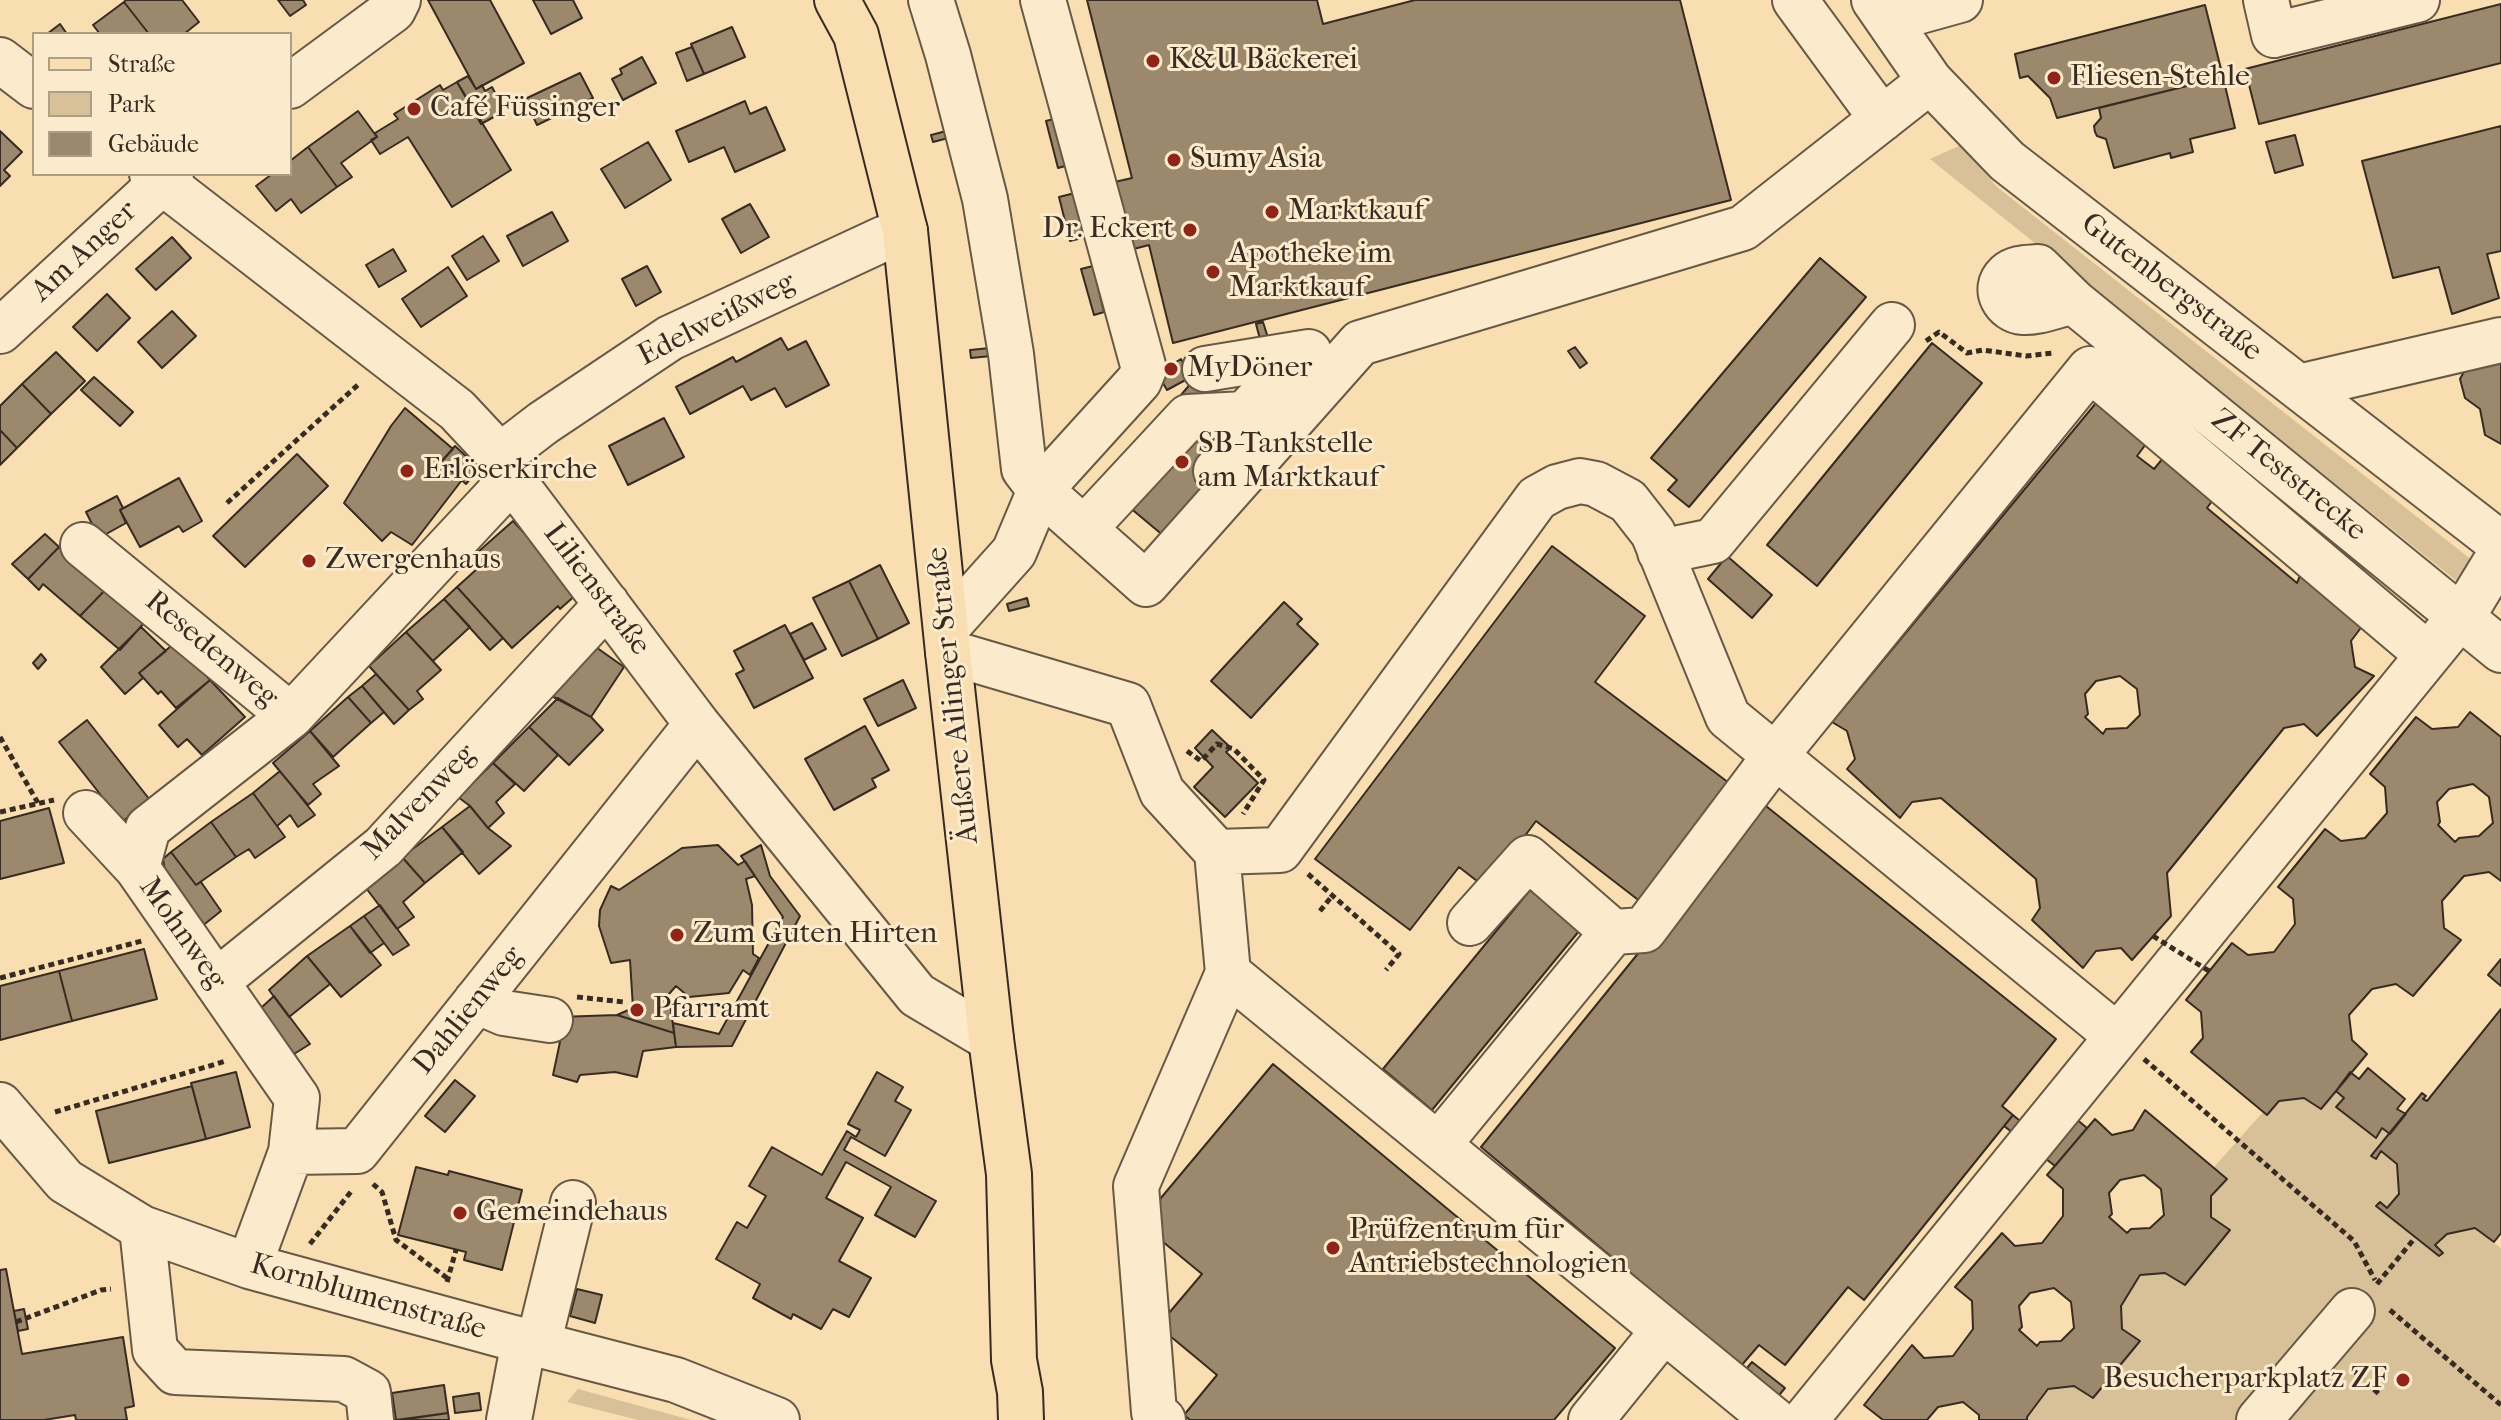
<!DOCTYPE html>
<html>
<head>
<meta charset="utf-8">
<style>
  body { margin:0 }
  #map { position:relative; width:2501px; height:1420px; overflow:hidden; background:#f9deb1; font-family:"IM FELL French Canon",serif }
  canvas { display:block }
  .legend { position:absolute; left:32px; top:32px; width:260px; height:144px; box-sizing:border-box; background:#fbeacc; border:2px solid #ad9e88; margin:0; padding:10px 14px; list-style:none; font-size:24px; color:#372b22 }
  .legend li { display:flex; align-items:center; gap:16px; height:40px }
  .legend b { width:40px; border:2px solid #ad9e88 }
</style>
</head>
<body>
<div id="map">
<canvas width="2501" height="1420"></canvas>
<ul class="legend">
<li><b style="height:10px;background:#f9deb1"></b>Straße</li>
<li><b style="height:22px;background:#d8c099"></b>Park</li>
<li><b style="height:22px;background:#9c886c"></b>Gebäude</li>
</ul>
</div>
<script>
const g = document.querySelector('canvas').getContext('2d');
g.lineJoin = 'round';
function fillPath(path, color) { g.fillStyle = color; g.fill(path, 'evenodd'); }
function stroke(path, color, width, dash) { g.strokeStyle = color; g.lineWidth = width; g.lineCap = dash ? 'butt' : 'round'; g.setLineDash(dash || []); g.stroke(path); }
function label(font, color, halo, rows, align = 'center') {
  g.font = font + ' "IM FELL French Canon",serif'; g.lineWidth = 6; g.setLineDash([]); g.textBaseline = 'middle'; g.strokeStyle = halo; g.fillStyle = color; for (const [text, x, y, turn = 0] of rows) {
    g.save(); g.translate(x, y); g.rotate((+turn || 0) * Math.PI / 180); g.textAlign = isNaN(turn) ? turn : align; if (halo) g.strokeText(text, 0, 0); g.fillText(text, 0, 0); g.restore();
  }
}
const green = new Path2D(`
  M1961 145 1997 187 2477 564 2459 583 1930 159Z
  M2336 1091 2344 1098 2336 1107 2375 1138 2382 1128 2390 1134 2371 1156 2376 1159 2381 1151 2397 1164 2399 1194 2387 1208 2380 1202 2377 1206 2439 1256 2442 1252 2435 1245 2447 1234 2475 1228 2501 1248V1420H2027V1417L2048 1389 2074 1386 2093 1398 2139 1342 2122 1329 2121 1306 2140 1275 2165 1273 2186 1285 2230 1230 2211 1217V1196L2226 1179 2214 1167 2263 1112 2267 1115 2279 1101 2304 1098 2321 1109Z
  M578 1389 691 1420H638L567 1402Z`);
const building = new Path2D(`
  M126 0H182L199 22 184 34H149L124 2Z
  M278 0H303L306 5 290 16Z
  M428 0H490L524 63 476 89Z
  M533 0H573L582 18 551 34Z
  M1087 0H1317L1323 24 1415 0H1680L1731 200 1173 343 1149 245 1122 252 1106 184 1132 178Z
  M124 2 149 34H100L93 25Z
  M2501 4V63L2259 124 2245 69Z
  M2205 5 2223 77 2057 118 2050 98 2028 76 2020 78 2015 54Z
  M60 24 67 34H47Z
  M732 27 745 57 704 74 691 44Z
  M692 47 704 74 687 81 676 53Z
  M642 57 656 83 623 100 612 79 622 74 620 69Z
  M580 73 593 98 537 125 525 99Z
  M468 76 476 89 482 85 485 91 492 87 502 106 498 108 501 113 481 124 457 82Z
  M2223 77 2235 128 2190 139 2193 152 2171 158 2170 153 2114 168 2106 139 2097 136 2095 132 2094 126 2101 118 2099 108Z
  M457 82 511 170 452 207 408 137 380 154 371 140 377 137 375 133 398 119 394 114 440 85 443 90Z
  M745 101 750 114 766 107 785 150 735 172 724 147 689 162 676 131Z
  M358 111 377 137 341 163 352 177 337 187 308 147Z
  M1057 118 1069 165 1058 168 1046 121Z
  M2501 126V251L2487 254 2499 298 2452 314 2439 267 2393 278 2362 161Z
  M950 130 952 137 933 142 931 135Z
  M0 131 22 152 4 170 10 176 0 186Z
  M2295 135 2303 165 2275 173 2266 142Z
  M648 142 671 180 625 208 601 169Z
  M308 147 337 187 301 213 291 199 276 211 256 186 272 174H290V161Z
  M1075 193 1086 237 1070 241 1059 197Z
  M750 204 769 237 741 253 722 219Z
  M552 212 568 241 523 266 507 236Z
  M483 236 499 261 467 280 452 256Z
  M172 237 191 258 156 290 136 269Z
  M393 249 406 271 379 287 366 265Z
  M1820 258 1866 297 1689 507 1668 490 1677 480 1651 458Z
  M647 266 661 292 636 306 622 279Z
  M1093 266 1104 312 1094 315 1081 269Z
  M448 267 467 296 421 327 402 299Z
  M107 294 130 318 97 351 73 327Z
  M172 311 196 336 162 368 138 342Z
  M1263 322 1269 341 1261 343 1256 324Z
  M781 338 788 350 806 341 829 385 786 407 775 388 751 400 743 386 690 414 676 387 733 357 736 362Z
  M1932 343 1982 383 1817 586 1767 545Z
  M1575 347 1587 363 1580 368 1568 351Z
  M990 348 991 356 971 358 970 350Z
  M56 352 85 381 51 414 22 384Z
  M2501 357V444L2485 435 2480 409 2465 398 2460 379 2467 366Z
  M1181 359 1191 377 1167 390 1157 373Z
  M94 377 133 412 120 426 81 390Z
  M1192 382 1259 438 1171 542 1104 486Z
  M22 384 51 414 17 448 0 430V406Z
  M2096 403 2146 444 2137 456 2154 469 2164 457 2215 497 2207 508 2297 583 2302 571 2366 621 2351 641 2355 667 2374 676 2317 736 2304 724 2284 728 2167 873 2171 916 2132 960 2121 948 2096 951 2083 968 2032 920 2040 908 2036 879 1941 798 1912 802 1900 818 1847 769 1855 759 1847 731 1832 722ZM2120 676 2137 689 2140 715 2127 728 2106 729 2103 734 2085 717 2088 714 2085 694 2096 681Z
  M405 408 453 449 441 462 462 480 412 545 391 532 382 541 344 503 391 426Z
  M664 418 684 457 628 485 609 446Z
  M0 430 17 448 0 465Z
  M455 446 479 468 466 484 441 462Z
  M297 454 328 486 245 567 213 536Z
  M179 478 202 521 183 532 179 526 140 547 120 510Z
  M117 496 123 508 120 510 126 523 99 538 86 512Z
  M513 521 579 592 560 609 558 606 512 648 457 587 478 568 470 559Z
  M45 534 59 547 28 579 12 564Z
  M1552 546 1645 616 1595 682 1737 789 1650 909 1536 821 1486 888 1459 867 1410 930 1315 859Z
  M59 547 110 585 80 616 43 584 39 590 28 579Z
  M1727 556 1772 595 1752 618 1708 579Z
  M880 565 909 623 878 639 849 581Z
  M849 581 878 639 842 656 813 598Z
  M110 585 145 622 120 650 80 616Z
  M457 587 503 638 490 650 444 599Z
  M1027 598 1029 606 1009 611 1007 604Z
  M444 599 470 627 433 661 406 632Z
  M1284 602 1302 619 1297 624 1318 644 1251 718 1211 681Z
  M812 623 826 649 804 660 790 634Z
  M785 625 813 678 754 708 736 674 744 670 734 651Z
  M141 627 166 651 139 673 143 678 125 694 101 667Z
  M406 632 441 670 417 691 423 699 409 710 369 666Z
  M177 641 210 680 176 708 161 691 158 694 139 673Z
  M593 645 624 667 591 717 548 694Z
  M41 654 46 660 38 669 33 663Z
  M376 674 409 710 394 724 362 686Z
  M210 680 245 717 202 755 187 739 178 747 159 725Z
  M903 680 916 708 878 726 864 699Z
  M362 686 384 712 371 723 348 697Z
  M348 697 371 723 333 757 310 731Z
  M558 698 591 717 603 730 569 765 529 727Z
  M2470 712 2501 737V881L2489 872 2464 876 2442 901 2444 928 2461 940 2413 996 2396 984 2372 989 2349 1015 2352 1040 2367 1054 2321 1109 2304 1098 2279 1101 2267 1115 2191 1052 2203 1038 2201 1012 2186 1000 2232 943 2248 955 2274 952 2295 924 2293 899 2278 887 2325 829 2341 841 2365 838 2387 813 2385 787 2370 774 2416 717 2432 729 2458 727ZM2473 784 2489 797 2493 823 2479 836 2459 838 2455 842 2438 825 2440 822 2437 802 2449 789Z
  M87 720 150 800 122 822 59 742Z
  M865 726 889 770 872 779 876 787 834 810 805 759Z
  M529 727 558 755 524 791 493 763Z
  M1212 730 1231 748 1226 752 1258 783 1225 817 1194 787 1213 767 1195 748Z
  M310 731 339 766 313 784 321 794 308 805 273 763Z
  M493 763 515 784 496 802 504 813 488 828 470 806 458 797Z
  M280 771 315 815 298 827 290 815 277 826 253 793Z
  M253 793 285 837 255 858 249 849 236 857 211 822Z
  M1761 802 2056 1039 2002 1106 2013 1115 1864 1300 1848 1287 1785 1365 1759 1345 1741 1366 1481 1147Z
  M470 806 488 828 511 846 479 874 442 827Z
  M49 808 64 863 0 879V821Z
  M211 822 236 857 196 885 171 852Z
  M442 827 463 852 425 883 402 857Z
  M718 845 738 865 745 861 755 876 746 879 752 905 753 954 759 958 750 975 743 970 729 993 689 997 676 986 669 994 674 1033 617 1015 633 1008 630 960 611 963 599 926 600 910 611 886 619 890 682 848Z
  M761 845 770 876 800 916 732 1046 676 1047 673 1023 719 1034 783 917 741 856Z
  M171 852 196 885 201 882 221 911 201 927 167 884 163 859Z
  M402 857 425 883 403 902 414 917 397 929 366 888Z
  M1534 885 1584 925 1432 1110 1383 1069Z
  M380 905 409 945 393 955 364 916Z
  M364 916 384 943 370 953 350 926Z
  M350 926 381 965 341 997 307 956Z
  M144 949 157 999 72 1021 59 971Z
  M307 956 330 984 289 1017 269 990Z
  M2501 959V986L2488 975Z
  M59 971 72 1021 0 1040V986Z
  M274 996 310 1044 294 1054 261 1008Z
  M2501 1009V1233L2494 1242 2475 1228 2447 1234 2435 1245 2443 1253 2439 1256 2376 1206 2380 1202 2387 1208 2399 1194 2397 1164 2381 1151 2376 1159 2371 1156 2422 1093 2426 1096 2423 1099 2427 1101Z
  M617 1015 674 1033 676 1047 643 1051 637 1077 615 1072 580 1075 577 1082 553 1075 560 1042 552 1039 558 1017Z
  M1273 1064 1615 1348 1554 1420H1190L1184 1415 1217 1375 1158 1326 1202 1274 1140 1223Z
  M2368 1068 2405 1099 2397 1109 2406 1114 2390 1134 2382 1128 2376 1138 2336 1107 2344 1098 2336 1091 2350 1072 2359 1079Z
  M236 1072 250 1127 206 1139 191 1083Z
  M877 1072 903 1087 895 1101 911 1110 885 1156 851 1137 844 1150 936 1201 915 1237 875 1215 891 1187 846 1162 826 1198 863 1218 839 1261 871 1278 849 1317 833 1309 821 1329 793 1314 791 1319 753 1298 760 1284 716 1259 737 1222 747 1228 766 1196 749 1186 772 1147 822 1175 847 1131 856 1137 860 1130 848 1124Z
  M455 1080 475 1096 445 1132 425 1116Z
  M192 1086 206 1139 109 1163 96 1111Z
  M2044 1092 2087 1128 2055 1166 2004 1126 2013 1115 2020 1121Z
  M2145 1110 2227 1179 2211 1196V1217L2230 1230 2185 1285 2165 1273 2140 1275 2121 1306 2122 1329 2140 1341 2093 1398 2074 1386 2048 1389 2027 1417V1420H1979V1415L1963 1402 1938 1407 1927 1420H1883L1864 1405 1912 1345 1924 1358 1953 1356 1973 1329 1972 1301 1955 1287 2002 1233 2015 1246 2042 1243 2063 1216V1189L2047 1175 2095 1119 2112 1135 2133 1130ZM2144 1175 2161 1189 2164 1215 2150 1228 2131 1229 2127 1233 2109 1217 2112 1214 2109 1193 2120 1180ZM2054 1288 2071 1302 2074 1328 2061 1341 2040 1342 2037 1346 2019 1330 2022 1327 2019 1306 2030 1293Z
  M416 1167 448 1175 449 1171 522 1190 502 1270 464 1260 466 1252 398 1235Z
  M6 1269 22 1354 123 1337 134 1406 125 1408 127 1420H76L75 1415 44 1420H0V1270Z
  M577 1289 602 1295 595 1323 570 1316Z
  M24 1309 28 1329 18 1331 14 1311Z
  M1752 1362 1785 1388 1766 1411 1733 1385Z
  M444 1385 448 1413 396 1420 392 1393Z
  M479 1393 481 1410 455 1413 453 1397Z
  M448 1413 449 1420H401Z`);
const path = new Path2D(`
  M1926 341 1939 332 1967 353 1983 350 2026 356 2053 353
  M227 503 360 383
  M0 737 38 803
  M1187 751 1201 761 1217 744 1234 749 1264 780 1243 814
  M0 812 54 800
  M1308 874 1399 954 1386 970
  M1320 911 1332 896
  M0 978 142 941
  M577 997 624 1002
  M2144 1059 2354 1241 2375 1280
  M55 1112 226 1061
  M373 1184 382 1192 396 1240 447 1278
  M310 1244 353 1189
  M447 1282 456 1250
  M2377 1284 2414 1239
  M2390 1310 2501 1405
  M16 1322 101 1290 111 1289
  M2352 1369 2380 1395`);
const minor = new Path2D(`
  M931 0 948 55 985 199 1011 354 1024 469 1040 490 1146 584 1360 343 1743 228 1930 81
  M1795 0 1882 119
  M1874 0 1930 81 2007 161 2501 544
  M2266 0 2274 35 2417 0
  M1888 20 1960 0
  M0 60 34 86
  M290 86 393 10 398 0
  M152 174 457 410 500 456 512 479 697 724 917 995 991 1039
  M2074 302C2058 304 2039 313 2023 312 2005 311 1992 289 2007 275 2016 267 2028 268 2038 267L2074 302 2501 650
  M0 331 171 174
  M1205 369 1309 352
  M2299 387 2501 340
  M500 456 543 423 670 338 883 239 905 231
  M1216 471 1247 438 1245 414 1300 354
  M1084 529 1188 417 1245 414
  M83 545 291 716 512 479
  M1660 552 1713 541 1892 325
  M946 628 1014 552 1040 490 1139 381 1144 369 1043 0
  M948 652 1128 705 1162 792 1217 852 1228 973 1774 1420
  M86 813 137 868
  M1217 852 1280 850 1537 498 1557 487 1580 481 1596 484 1628 501 1653 533 1728 717 2116 1035
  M1470 923 1528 858 1613 932
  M216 982 383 847 607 604
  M476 1001 504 1013 550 1020
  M0 1105 65 1181 142 1228 249 1266 502 1335 676 1380 777 1420
  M1438 1145 1613 932 1644 930 1775 756 2090 369 2427 654
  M291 1152 297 1098 137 868 148 828 291 716
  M142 1228 155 1350 175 1372 344 1379 368 1392 371 1420
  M249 1266 291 1152 357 1151 697 724
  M538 1345 573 1203
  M509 1420 524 1341
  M1163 1420 1154 1412 1136 1186 1228 973
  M1591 1420 1664 1330
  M1805 1420 2470 604 2501 553
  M2259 1420 2352 1311`);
const major = new Path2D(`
  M837 0 856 35 905 231 948 652 991 1039 1009 1174 1014 1360 1020 1392 1021 1420`);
const pathBridge = new Path2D(`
  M2153 936 2209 971`);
const markers = [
  [1153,61,8,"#8f2418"],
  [2054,78,8,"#8f2418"],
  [414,109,8,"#8f2418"],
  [1174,160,8,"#8f2418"],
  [1272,212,8,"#8f2418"],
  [1190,230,8,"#8f2418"],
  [1213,272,8,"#8f2418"],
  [1171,369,8,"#8f2418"],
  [1182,462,8,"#8f2418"],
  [407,471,8,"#8f2418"],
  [309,561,8,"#8f2418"],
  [677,935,8,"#8f2418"],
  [637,1010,8,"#8f2418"],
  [460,1213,8,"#8f2418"],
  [1333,1248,8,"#8f2418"],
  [2403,1380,8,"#8f2418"]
];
const poiNames = [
  ["K&U Bäckerei",1169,61],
  ["Fliesen-Stehle",2070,78],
  ["Café Füssinger",430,109],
  ["Sumy Asia",1190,160],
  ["Marktkauf",1288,212],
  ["Dr. Eckert",1174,230,"right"],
  ["Apotheke im",1229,255],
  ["Marktkauf",1229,289],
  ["MyDöner",1187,369],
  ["SB-Tankstelle",1198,445],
  ["am Marktkauf",1198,479],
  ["Erlöserkirche",423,471],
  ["Zwergenhaus",325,561],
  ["Zum Guten Hirten",693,935],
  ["Pfarramt",653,1010],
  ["Gemeindehaus",476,1213],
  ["Prüfzentrum für",1349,1231],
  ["Antriebstechnologien",1349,1265],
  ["Besucherparkplatz ZF",2387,1380,"right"]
];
const streetNames = [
  ["Am Anger",85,252,-43],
  ["Gutenbergstraße",2171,288,38],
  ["Edelweißweg",717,320,-27],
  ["ZF Teststrecke",2288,476,39],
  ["Lilienstraße",596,590,53],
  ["Resedenweg",211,650,40],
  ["Äußere Ailinger Straße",954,695,-96],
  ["Malvenweg",420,803,-46],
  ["Mohnweg",182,934,55],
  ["Dahlienweg",469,1011,-51],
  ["Kornblumenstraße",368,1298,16]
];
fillPath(green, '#d8c099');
fillPath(building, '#9c886c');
stroke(building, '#372b22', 2);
stroke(minor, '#685846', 48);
stroke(major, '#372b22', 48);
stroke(path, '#372b22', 5, [6, 4]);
stroke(minor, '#fbeacc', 44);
stroke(major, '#f9deb1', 44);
stroke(pathBridge, '#372b22', 5, [6, 4]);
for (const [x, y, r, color] of markers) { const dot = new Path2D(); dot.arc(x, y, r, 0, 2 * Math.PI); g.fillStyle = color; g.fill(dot); stroke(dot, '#fbeacc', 3); }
label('30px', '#372b22', '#fbeacc', poiNames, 'left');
label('30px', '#372b22', '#fbeacc', streetNames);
</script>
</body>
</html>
